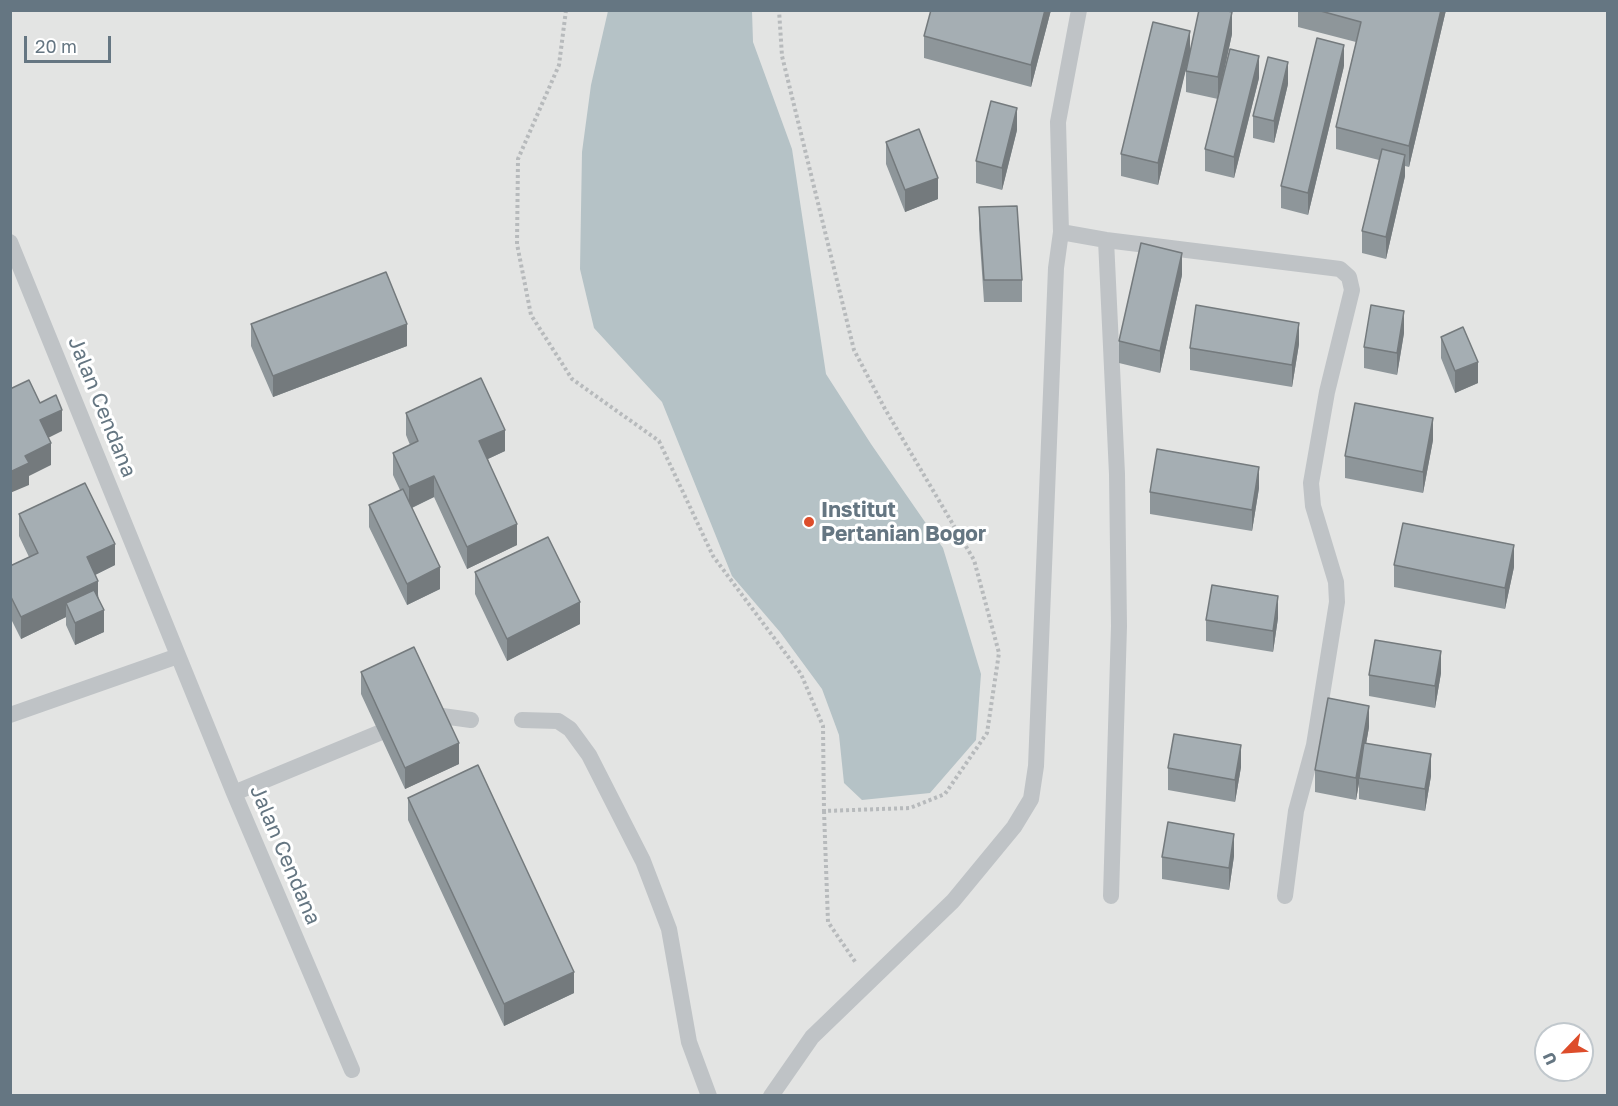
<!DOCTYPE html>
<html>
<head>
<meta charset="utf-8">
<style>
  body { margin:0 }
  #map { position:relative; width:1618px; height:1106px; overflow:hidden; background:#f5f5f2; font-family:"Golos Text",sans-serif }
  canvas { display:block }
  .frame { position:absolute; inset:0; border:12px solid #657682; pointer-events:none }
  .north { position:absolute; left:1534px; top:1022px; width:60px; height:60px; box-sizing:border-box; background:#fff; border:2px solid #c1c8cd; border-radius:50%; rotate:245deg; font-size:16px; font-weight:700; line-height:24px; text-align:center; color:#657682 }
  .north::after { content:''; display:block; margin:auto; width:21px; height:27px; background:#dd4d2b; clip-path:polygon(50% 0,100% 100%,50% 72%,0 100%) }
  .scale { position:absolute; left:24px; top:36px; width:87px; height:27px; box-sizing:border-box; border:3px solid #657682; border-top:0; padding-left:8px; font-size:18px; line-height:21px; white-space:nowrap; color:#657682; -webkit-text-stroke:4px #fff; paint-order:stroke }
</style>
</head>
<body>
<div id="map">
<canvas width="1618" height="1106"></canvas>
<div class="frame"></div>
<div class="north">U</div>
<div class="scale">20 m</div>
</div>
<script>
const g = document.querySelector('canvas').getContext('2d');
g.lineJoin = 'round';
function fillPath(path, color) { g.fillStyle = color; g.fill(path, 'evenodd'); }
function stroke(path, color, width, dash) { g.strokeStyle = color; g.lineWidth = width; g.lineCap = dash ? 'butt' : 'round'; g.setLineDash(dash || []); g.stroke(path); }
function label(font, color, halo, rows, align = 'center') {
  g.font = font + ' "Golos Text",sans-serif'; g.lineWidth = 6; g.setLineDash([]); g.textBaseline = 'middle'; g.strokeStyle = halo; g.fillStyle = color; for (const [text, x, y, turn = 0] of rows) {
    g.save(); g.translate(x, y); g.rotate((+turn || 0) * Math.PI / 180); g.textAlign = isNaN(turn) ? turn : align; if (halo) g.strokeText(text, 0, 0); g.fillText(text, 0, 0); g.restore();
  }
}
const built = new Path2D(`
  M10 11H1607V1095H11ZM1546 1034H1582V1070H1546Z`);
const water = new Path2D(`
  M608 11H752L753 42 792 149 826 374 871 444 943 548 981 674 976 740 930 793 862 800 844 783 839 735 822 689 780 632 732 576 662 402 594 328 580 269 582 152 591 85Z`);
const path = new Path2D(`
  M566 10 559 65 518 159 517 244 531 315 572 379 659 441 713 556 801 674 823 726 824 811 910 808 945 794 987 733 999 653 974 560 885 409 854 350 782 56 779 10
  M824 811 828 922 856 963`);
const service = new Path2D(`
  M1061 232 1106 240 1340 269 1349 277 1352 290 1327 392 1311 483 1313 506 1336 582 1337 602 1314 745 1296 811 1285 896
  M1106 240 1117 474 1119 626 1111 896
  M10 242 234 793 352 1070
  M10 715 178 656
  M435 715 471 720
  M522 720 558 721 570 729 589 755 643 861 669 929 689 1042 709 1096
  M234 793 379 733
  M771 1096 812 1037 953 901 1014 827 1031 799 1036 766 1056 268 1061 232 1058 122 1079 10`);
const wall = new Path2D(`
  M1051 10 1031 87 924 58V36Z
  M1298 10H1446L1409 167 1405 166V176L1386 259 1362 253V231L1379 160 1336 149V127L1356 42 1298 27Z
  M1232 34 1219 94 1259 78 1234 178 1205 171V149L1218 99 1186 92V71L1189 55 1158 185 1121 176V154L1190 53Z
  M1344 66 1308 215 1281 208V186Z
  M1288 84 1274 143 1253 138V116Z
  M1017 130 1002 190 976 183V161Z
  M886 142 938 199 905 212 886 164Z
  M979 207 1022 280V302H984L979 229Z
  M1182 275 1160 373 1119 363V341Z
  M251 324 407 346 273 397 251 346Z
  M1404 333 1397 375 1364 368V347Z
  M1441 337 1478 383 1455 393 1441 358Z
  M1299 344 1292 387 1190 370V348Z
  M406 413 505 451 488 459 517 545 467 569 434 497 412 508 440 589 407 605 369 527V505L400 490 393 475V453L410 445 406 435Z
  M1433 440 1423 493 1345 478V456Z
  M1259 488 1252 531 1150 514V492Z
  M19 514 115 565 95 575 104 632 75 645 66 625V617L21 639 10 617V566L29 557 19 536Z
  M1394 565 1514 567 1505 609 1394 587Z
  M475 572 580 624 507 661 475 594Z
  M1278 618 1273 652 1206 641V620Z
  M361 672 459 764 405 789 361 694Z
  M1441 673 1435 708 1369 696V675Z
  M1369 727 1366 744 1431 776 1425 811 1359 799V783L1356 800 1315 792V770Z
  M1241 767 1235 802 1168 790V768Z
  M408 798 574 993 504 1026 408 820Z
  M1234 856 1229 890 1162 879V857Z`);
const shadedWall = new Path2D(`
  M1045 10H1051L1031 87V65Z
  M1441 10H1446L1409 167V146Z
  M1232 12V34L1218 99V77Z
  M1190 31V53L1158 185V163Z
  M1344 45V66L1308 215V193Z
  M1259 56V78L1234 178V157Z
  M1288 62V84L1274 143V121Z
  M1017 108V130L1002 190V168Z
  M1405 155V176L1386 259V237Z
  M938 178V199L905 212V190Z
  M1182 253V275L1160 373V351Z
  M1404 311V333L1397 375V353Z
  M1299 323V344L1292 387V365Z
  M407 324V346L273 397V376Z
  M1478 362V383L1455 393V371Z
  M62 410V431L40 442V420Z
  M1433 418V440L1423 493V472Z
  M505 430V451L479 463V441Z
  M51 443V465L29 476V485L10 493V472L25 456Z
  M1259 467V488L1252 531V510Z
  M434 476V497L409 509V487Z
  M517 524V545L467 569V547Z
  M115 544V565L87 579V557Z
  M1514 545V567L1505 609V588Z
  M440 567V589L407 605V584Z
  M98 581V602L66 603V617L21 639V617Z
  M1278 596V618L1273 652V631Z
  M580 602V624L507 661V639Z
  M104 610V632L75 645V623Z
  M1441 651V673L1435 708V686Z
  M1369 706V727L1360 778H1359V783L1356 800V778Z
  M459 743V764L405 789V768Z
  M1241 745V767L1235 802V780Z
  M1431 754V776L1425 811V789Z
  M1234 834V856L1229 890V868Z
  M574 972V993L504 1026V1004Z`);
const building = new Path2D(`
  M931 10H1045L1031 65 924 36Z
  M1199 10H1224L1232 12 1218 77 1186 71Z
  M1317 10H1441L1409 146 1336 127 1361 22Z
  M1153 22 1190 31 1158 163 1121 154Z
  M1317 38 1344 45 1308 193 1281 186Z
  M1230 49 1259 56 1234 157 1205 149Z
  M1268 57 1288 62 1274 121 1253 116Z
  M991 101 1017 108 1002 168 976 161Z
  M919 129 938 178 905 190 886 142Z
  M1382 149 1405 155 1386 237 1362 231Z
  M1017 206 1022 280H984L979 207Z
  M1141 243 1182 253 1160 351 1119 341Z
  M386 272 407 324 273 376 251 324Z
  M1196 305 1299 323 1292 365 1190 348Z
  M1371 305 1404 311 1397 353 1364 347Z
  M1463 327 1478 362 1455 371 1441 337Z
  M481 378 505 430 479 441 517 524 467 547 434 476 409 487 393 453 418 441 406 413Z
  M29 380 40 403 56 395 62 410 40 420 51 443 25 456 29 463 10 472V389Z
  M1355 403 1433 418 1423 472 1345 456Z
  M1157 449 1259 467 1252 510 1150 492Z
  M85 483 115 544 87 557 98 581 21 617 10 595V566L38 553 19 514Z
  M403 489 440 567 407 584 369 505Z
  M1403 523 1514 545 1505 588 1394 565Z
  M548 537 580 602 507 639 475 572Z
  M1212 585 1278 596 1273 631 1206 620Z
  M94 590 104 610 75 623 66 603Z
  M1375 640 1441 651 1435 686 1369 675Z
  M414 647 459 743 405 768 361 672Z
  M1328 698 1369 706 1356 778 1315 770Z
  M1174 734 1241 745 1235 780 1168 768Z
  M1364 743 1431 754 1425 789 1359 778Z
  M478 765 574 972 504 1004 408 798Z
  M1168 822 1234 834 1229 868 1162 857Z`);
const markers = [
  [809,522,6,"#dd4d2b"]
];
const streetNames = [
  ["Jalan Cendana",102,407,68],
  ["Jalan Cendana",285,855,67]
];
const poiNames = [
  ["Institut",821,510],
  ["Pertanian Bogor",821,534]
];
fillPath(built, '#e3e4e3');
fillPath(water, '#b5c2c6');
stroke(path, '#b7babc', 4, [3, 3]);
stroke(service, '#bfc3c6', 16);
fillPath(wall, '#8e969a');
fillPath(shadedWall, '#747a7d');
fillPath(building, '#a5aeb3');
stroke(building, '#747a7d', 1.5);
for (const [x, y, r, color] of markers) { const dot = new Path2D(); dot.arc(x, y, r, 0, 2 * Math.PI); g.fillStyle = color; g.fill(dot); stroke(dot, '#fff', 2); }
label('21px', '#657682', '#fff', streetNames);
label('bold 21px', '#657682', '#fff', poiNames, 'left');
</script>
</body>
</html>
